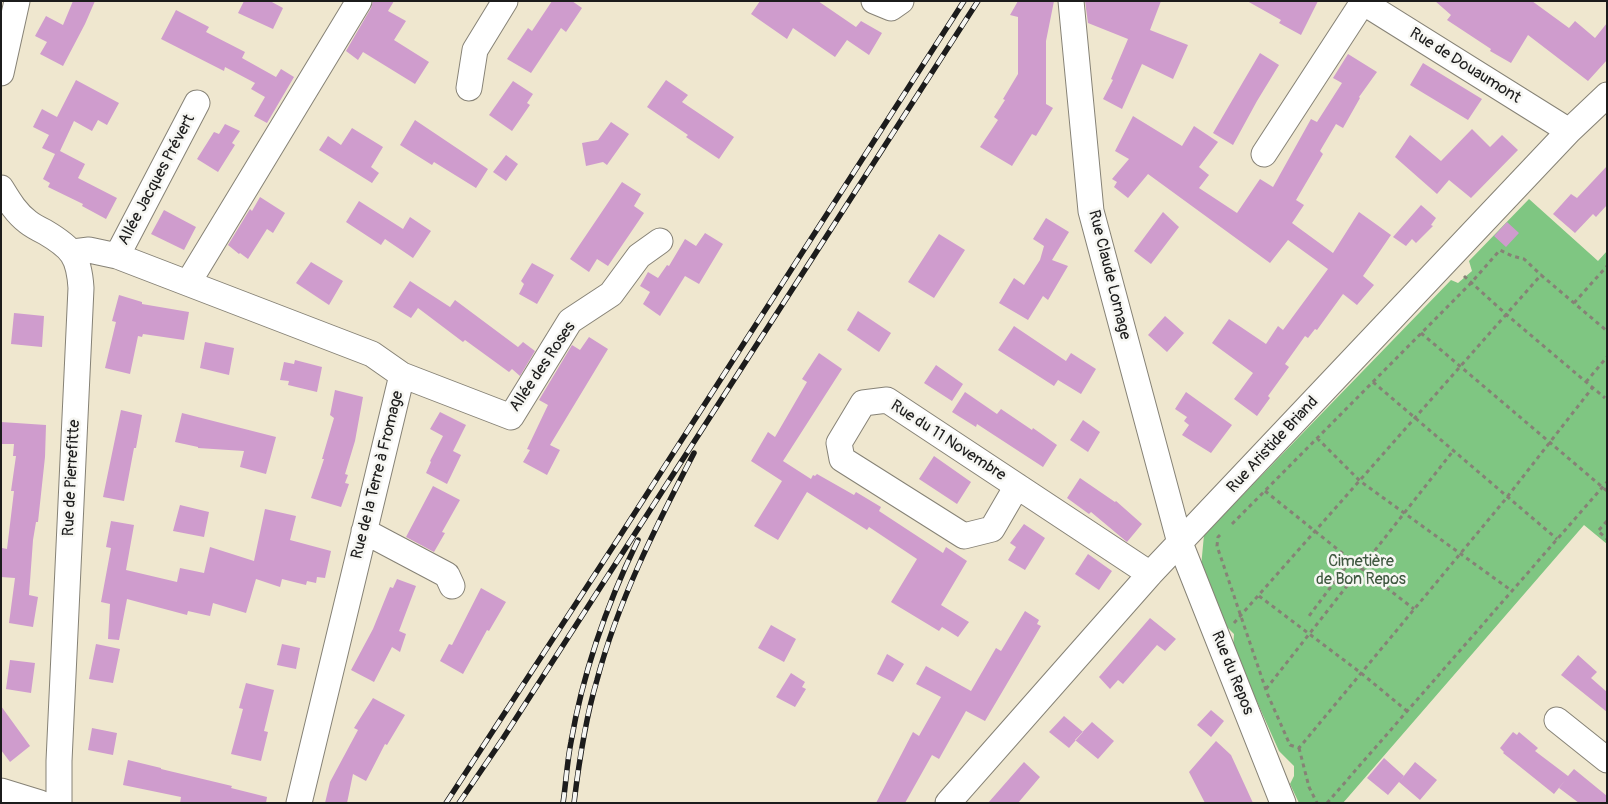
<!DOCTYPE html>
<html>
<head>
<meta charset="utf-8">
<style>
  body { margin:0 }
  #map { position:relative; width:1608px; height:804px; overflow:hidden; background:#efe7cf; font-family:Pangolin,sans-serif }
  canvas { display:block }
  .frame { position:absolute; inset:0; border:2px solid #1c1c1c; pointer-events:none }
</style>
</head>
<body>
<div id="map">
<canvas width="1608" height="804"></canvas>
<div class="frame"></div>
</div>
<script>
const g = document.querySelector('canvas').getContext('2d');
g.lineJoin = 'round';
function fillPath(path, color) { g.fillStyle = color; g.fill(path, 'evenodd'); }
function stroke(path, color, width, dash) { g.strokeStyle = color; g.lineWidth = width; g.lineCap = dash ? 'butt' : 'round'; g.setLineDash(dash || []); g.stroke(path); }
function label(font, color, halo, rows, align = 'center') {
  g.font = font + ' Pangolin,sans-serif'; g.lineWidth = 5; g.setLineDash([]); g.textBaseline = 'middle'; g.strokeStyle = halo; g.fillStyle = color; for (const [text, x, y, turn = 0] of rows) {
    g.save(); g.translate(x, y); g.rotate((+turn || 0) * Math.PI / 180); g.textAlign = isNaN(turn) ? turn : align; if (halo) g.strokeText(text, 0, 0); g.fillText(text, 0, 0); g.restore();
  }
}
const green = new Path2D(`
  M1529 199 1598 261 1607 251V544L1584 525 1343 803H1299L1290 784 1294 776V766L1279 751 1233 648 1234 634 1222 622 1201 567 1204 535 1451 280 1458 283 1472 271 1469 261Z`);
const building = new Path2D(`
  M73 1H95L85 24 63 66 40 54 47 42 35 36 46 16 63 25Z
  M244 1H270L283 8 273 29 238 13Z
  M373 1H394L388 11 406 21 394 40 429 62 415 84 363 52 358 60 346 51 371 8Z
  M552 1H572L582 8 566 32 561 28 531 73 507 59 528 28 532 31Z
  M760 1H818L856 27 861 21 882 33 869 55 847 40 835 57 793 28 787 39 751 14Z
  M1018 1H1054L1046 41V104L1053 108 1036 136 1032 134 1012 166 980 147 998 120 994 117 1005 100 1003 99 1018 74V17L1010 15Z
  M1085 1H1161L1150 30 1188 45 1173 79 1142 64 1122 109 1103 99 1113 80 1111 79 1128 39 1088 23Z
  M1247 1H1318L1301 35 1279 23 1281 20Z
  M1435 1H1532L1569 28 1575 21 1595 38 1607 23V60L1588 81 1528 35 1511 63 1490 51 1491 49 1447 20 1451 15Z
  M176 10 209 27 206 32 245 52 242 58 276 77 281 69 294 77 267 123 254 116 265 97 251 89 255 83 225 67 224 71 161 39Z
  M1260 53 1279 65 1257 101 1233 145 1213 133Z
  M1348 54 1377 72 1359 97 1360 98 1343 128 1336 124 1320 151 1323 154 1296 200 1304 205 1292 223 1333 253 1359 212 1391 235 1363 276 1374 285 1357 305 1343 294 1317 330 1315 329 1308 338 1305 336 1285 364 1289 367 1268 396 1270 398 1257 416 1234 399 1253 373 1212 343 1229 319 1266 344 1278 326 1283 330 1328 269 1288 240 1270 263 1148 174 1128 198 1114 187 1117 182 1112 179 1129 159 1115 151 1133 116 1182 146 1194 126 1218 142 1199 167 1209 175 1199 188 1237 213 1260 179 1273 187 1311 119 1317 122 1342 83 1333 78Z
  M1423 63 1482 99 1468 120 1410 85Z
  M76 80 119 103 107 125 98 120 92 131 74 121 60 151 85 164 78 178 117 198 106 219 82 206 83 204 48 187 50 183 43 179 55 154 42 148 49 135 33 127 42 109 57 117Z
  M666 80 688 95 682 102 734 137 719 159 686 137 688 135 647 107Z
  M513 81 533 94 527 103 530 105 512 131 489 115Z
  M415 120 488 169 476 188 434 162 432 165 400 145Z
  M611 122 629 134 607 165 603 162 586 166 582 143 598 140Z
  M225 124 240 131 232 143 235 145 218 172 197 159 214 132 219 134Z
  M352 128 383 147 371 167 379 173 372 183 319 150 328 136 341 145Z
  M1472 129 1490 147 1502 135 1518 150 1471 198 1449 180 1437 194 1395 157 1410 135 1441 161Z
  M506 155 518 164 506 181 493 172Z
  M1607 166V205L1596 217 1593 214 1575 233 1553 214 1571 194 1577 198Z
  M622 182 641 194 634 206 644 213 608 266 597 259 589 272 570 259Z
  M260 197 285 213 273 233 267 229 248 259 240 253 239 254 228 245 250 209 252 211Z
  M359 201 403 229 410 217 431 231 413 258 385 239 381 245 346 222Z
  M1421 205 1436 218 1431 225 1433 226 1416 243 1412 239 1406 246 1393 237Z
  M164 210 196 227 184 250 151 234Z
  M1163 212 1179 227 1151 264 1134 251Z
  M1046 218 1069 232 1052 260 1068 266 1048 300 1043 296 1028 320 999 303 1014 278 1024 285 1040 260 1044 246 1033 239Z
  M1507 222 1519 233 1506 247 1494 236Z
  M705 233 723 244 699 284 685 276 660 316 643 304 650 292 640 286 648 272 658 278 667 265 669 266 685 239 696 246Z
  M939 234 965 250 934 298 908 282Z
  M311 262 343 281 329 305 296 283Z
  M532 263 554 275 537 304 519 294 524 284 521 281Z
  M410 281 450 307 455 300 518 347 523 342 535 351 520 376 512 369 509 372 465 340 463 342 418 308 411 318 393 307Z
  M119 295 142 302V304L189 312 184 340 143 334 142 337 138 336 130 374 105 368 116 322 112 321Z
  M858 311 891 333 879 352 847 330Z
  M14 313 44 316 42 347 11 344Z
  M1165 316 1184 333 1167 352 1148 335Z
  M1014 326 1066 361 1071 353 1096 369 1081 394 1058 380 1054 386 998 350Z
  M589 337 608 349 550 445 560 450 547 475 523 462 530 450 527 449 548 405 539 400 572 345 580 350Z
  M205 342 234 348 229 375 200 368Z
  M819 353 842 369 783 461 811 479 813 475 815 476 817 474 854 495 856 492 881 507 879 511 943 553 946 547 967 561 941 605 969 622 958 637 942 627 939 631 891 602 917 559 869 527 867 530 807 492 778 540 754 526 782 481 751 461 768 432 775 437 807 382 802 379Z
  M295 360 322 367 317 392 288 385 289 381 280 380 284 362 294 364Z
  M936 365 963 384 952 401 924 383Z
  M335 390 363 397 355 441 345 474 348 475 345 483 349 484 341 507 311 498 324 459H322L334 418 330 415Z
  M965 392 997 414 1001 409 1032 430 1033 428 1057 445 1043 467 977 424 976 427 952 412Z
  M1186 392 1232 425 1211 453 1182 435 1189 425 1184 421 1187 417 1175 409Z
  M121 410 142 415 136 448H134L124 501 103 497Z
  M440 412 466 425 453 451 461 455 447 484 426 473 431 462 430 461 443 436 430 429Z
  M182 413 276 437 266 474 240 467 244 451 198 448V447L175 442Z
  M1083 420 1100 432 1088 452 1070 440Z
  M1 422 46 425 45 457 38 522H36L33 540 29 595 38 597 33 627 9 623 15 578 1 577 2 548 7 549 14 491H11L16 456H13L14 444H1Z
  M934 456 971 482 957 504 919 479Z
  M1080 478 1115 502 1116 501 1142 524 1127 542 1091 512 1089 514 1067 498Z
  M433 486 460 500 442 532 445 533 434 552 406 537Z
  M180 505 209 512 204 537 173 531Z
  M265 509 296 516 290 540 331 551 325 578 317 577 316 583 307 581 306 585 282 579 280 587 256 579 246 613 213 603 210 616 188 611 187 615 127 599 119 640 108 639 110 604 101 602 111 548 106 547 111 521 134 525 126 570 177 582 180 568 204 573 210 547 254 561Z
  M1024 524 1045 538 1025 570 1008 560 1016 547 1010 543Z
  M1088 554 1112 571 1099 590 1075 574Z
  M397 579 416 586 399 631 406 634 400 652 392 647 374 682 351 670 373 629 390 587 393 588Z
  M481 588 506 602 489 631 487 630 463 674 440 661 449 644 452 645Z
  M1025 611 1039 620 1037 624 1041 626 985 721 966 711 939 759 932 755 905 803H876L913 732 919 736 941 697 916 684 926 666 971 691 996 648 1001 651Z
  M1150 618 1176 639 1165 651 1157 645 1123 684 1118 680 1110 689 1099 677Z
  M771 625 796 639 784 662 758 648Z
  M96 644 120 649 113 683 89 679Z
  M282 644 300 648 296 669 277 665Z
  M887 654 904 664 893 682 877 674Z
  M1578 655 1597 672 1591 678 1607 692V712L1561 675Z
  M10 660 35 663 31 693 6 689Z
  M791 673 805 682 802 687 806 689 795 707 776 697Z
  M246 683 274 690 264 731 268 732 261 761 231 754 243 709 239 708Z
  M373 698 405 715 387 745 385 744 366 781 353 774 347 803H325L330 782 358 730 354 728Z
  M1 706 30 746 10 762 1 750Z
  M1211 710 1224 721 1211 737 1197 725Z
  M1064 716 1083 732 1069 748 1049 732Z
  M1092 722 1114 741 1098 759 1075 740Z
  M92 728 117 733 113 755 88 750Z
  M1513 732 1517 735 1519 732 1538 748 1535 751 1568 776 1574 769 1607 796V803H1579L1559 788 1566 779 1554 794 1503 753 1504 752 1500 748Z
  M1216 741 1231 755 1253 803H1205L1189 772Z
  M1384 758 1404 776 1388 795 1367 778Z
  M128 760 161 768V769L232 786 231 788 267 797 266 803H180L181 797 123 785Z
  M1024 762 1040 777 1018 803H988Z
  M1415 762 1437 780 1420 800 1399 782Z`);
const path = new Path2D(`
  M1464 276 1507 315 1605 398
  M1574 303 1607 266
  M1421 333 1607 491
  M1373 382 1557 539
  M1586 382 1607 357
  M1317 438 1360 481 1512 591
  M1265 491 1351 560 1309 616
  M1607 521 1598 531 1607 539
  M1232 524 1471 283 1500 250 1512 256 1524 259 1541 275
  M1220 535 1218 537 1217 546 1267 693 1290 745 1299 748 1504 501 1593 387
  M1361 568 1414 609
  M1259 596 1361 673 1407 711
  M1234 623 1541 275 1607 331
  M1266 689 1453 451
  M1299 748 1309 787 1317 803
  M1327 803 1607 482`);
const minor = new Path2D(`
  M874 1 891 8 901 1
  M1071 1 1091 211 1180 543 1283 803
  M1361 1 1569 131
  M1 73 17 1
  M469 88 475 50 505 1
  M1264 154 1363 2
  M1 188C9 201 16 213 28 222 33 226 39 229 45 232 72 248 79 256 81 288L59 761V803
  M73 252 89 250 117 256 372 354 402 375 299 803
  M117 256 197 103
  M188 283 359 1
  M402 375 511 417 570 321 611 294 639 256 660 241
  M1017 486 992 529 964 536 842 459 839 443 863 403 887 400 1150 574
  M364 531 447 575 452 586
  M1557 720 1607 760
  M1 791 40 803
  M948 803 1150 574 1569 131 1607 95`);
const rail = new Path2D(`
  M446 803 618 539 964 1
  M459 803 502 740 978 1
  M563 803C566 783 567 762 571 742 583 672 607 604 638 540
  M574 803C579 762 585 720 597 680 618 601 656 526 694 453`);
const streetNames = [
  ["Rue de Douaumont",1465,66,32],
  ["Allée Jacques Prévert",157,180,-62],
  ["Rue Claude Lornage",1109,275,76],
  ["Allée des Roses",543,367,-56],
  ["Rue du 11 Novembre",948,441,33],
  ["Rue Aristide Briand",1273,445,-47],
  ["Rue de la Terre à Fromage",378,475,-76],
  ["Rue de Pierrefitte",72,478,-87],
  ["Rue du Repos",1232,673,68]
];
const parkNames = [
  ["Cimetière",1361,562],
  ["de Bon Repos",1361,580]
];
fillPath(green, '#7fc682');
fillPath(building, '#cf9ccd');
stroke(minor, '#868276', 27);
stroke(path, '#868276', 3, [4, 4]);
stroke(minor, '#fff', 25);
stroke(rail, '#1c1c1c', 5.5);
stroke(rail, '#f6f6f2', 4, [11]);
label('16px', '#1c1c1c', '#f6f6f2', streetNames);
label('16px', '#3f5840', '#f6f6f2', parkNames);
</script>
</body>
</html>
